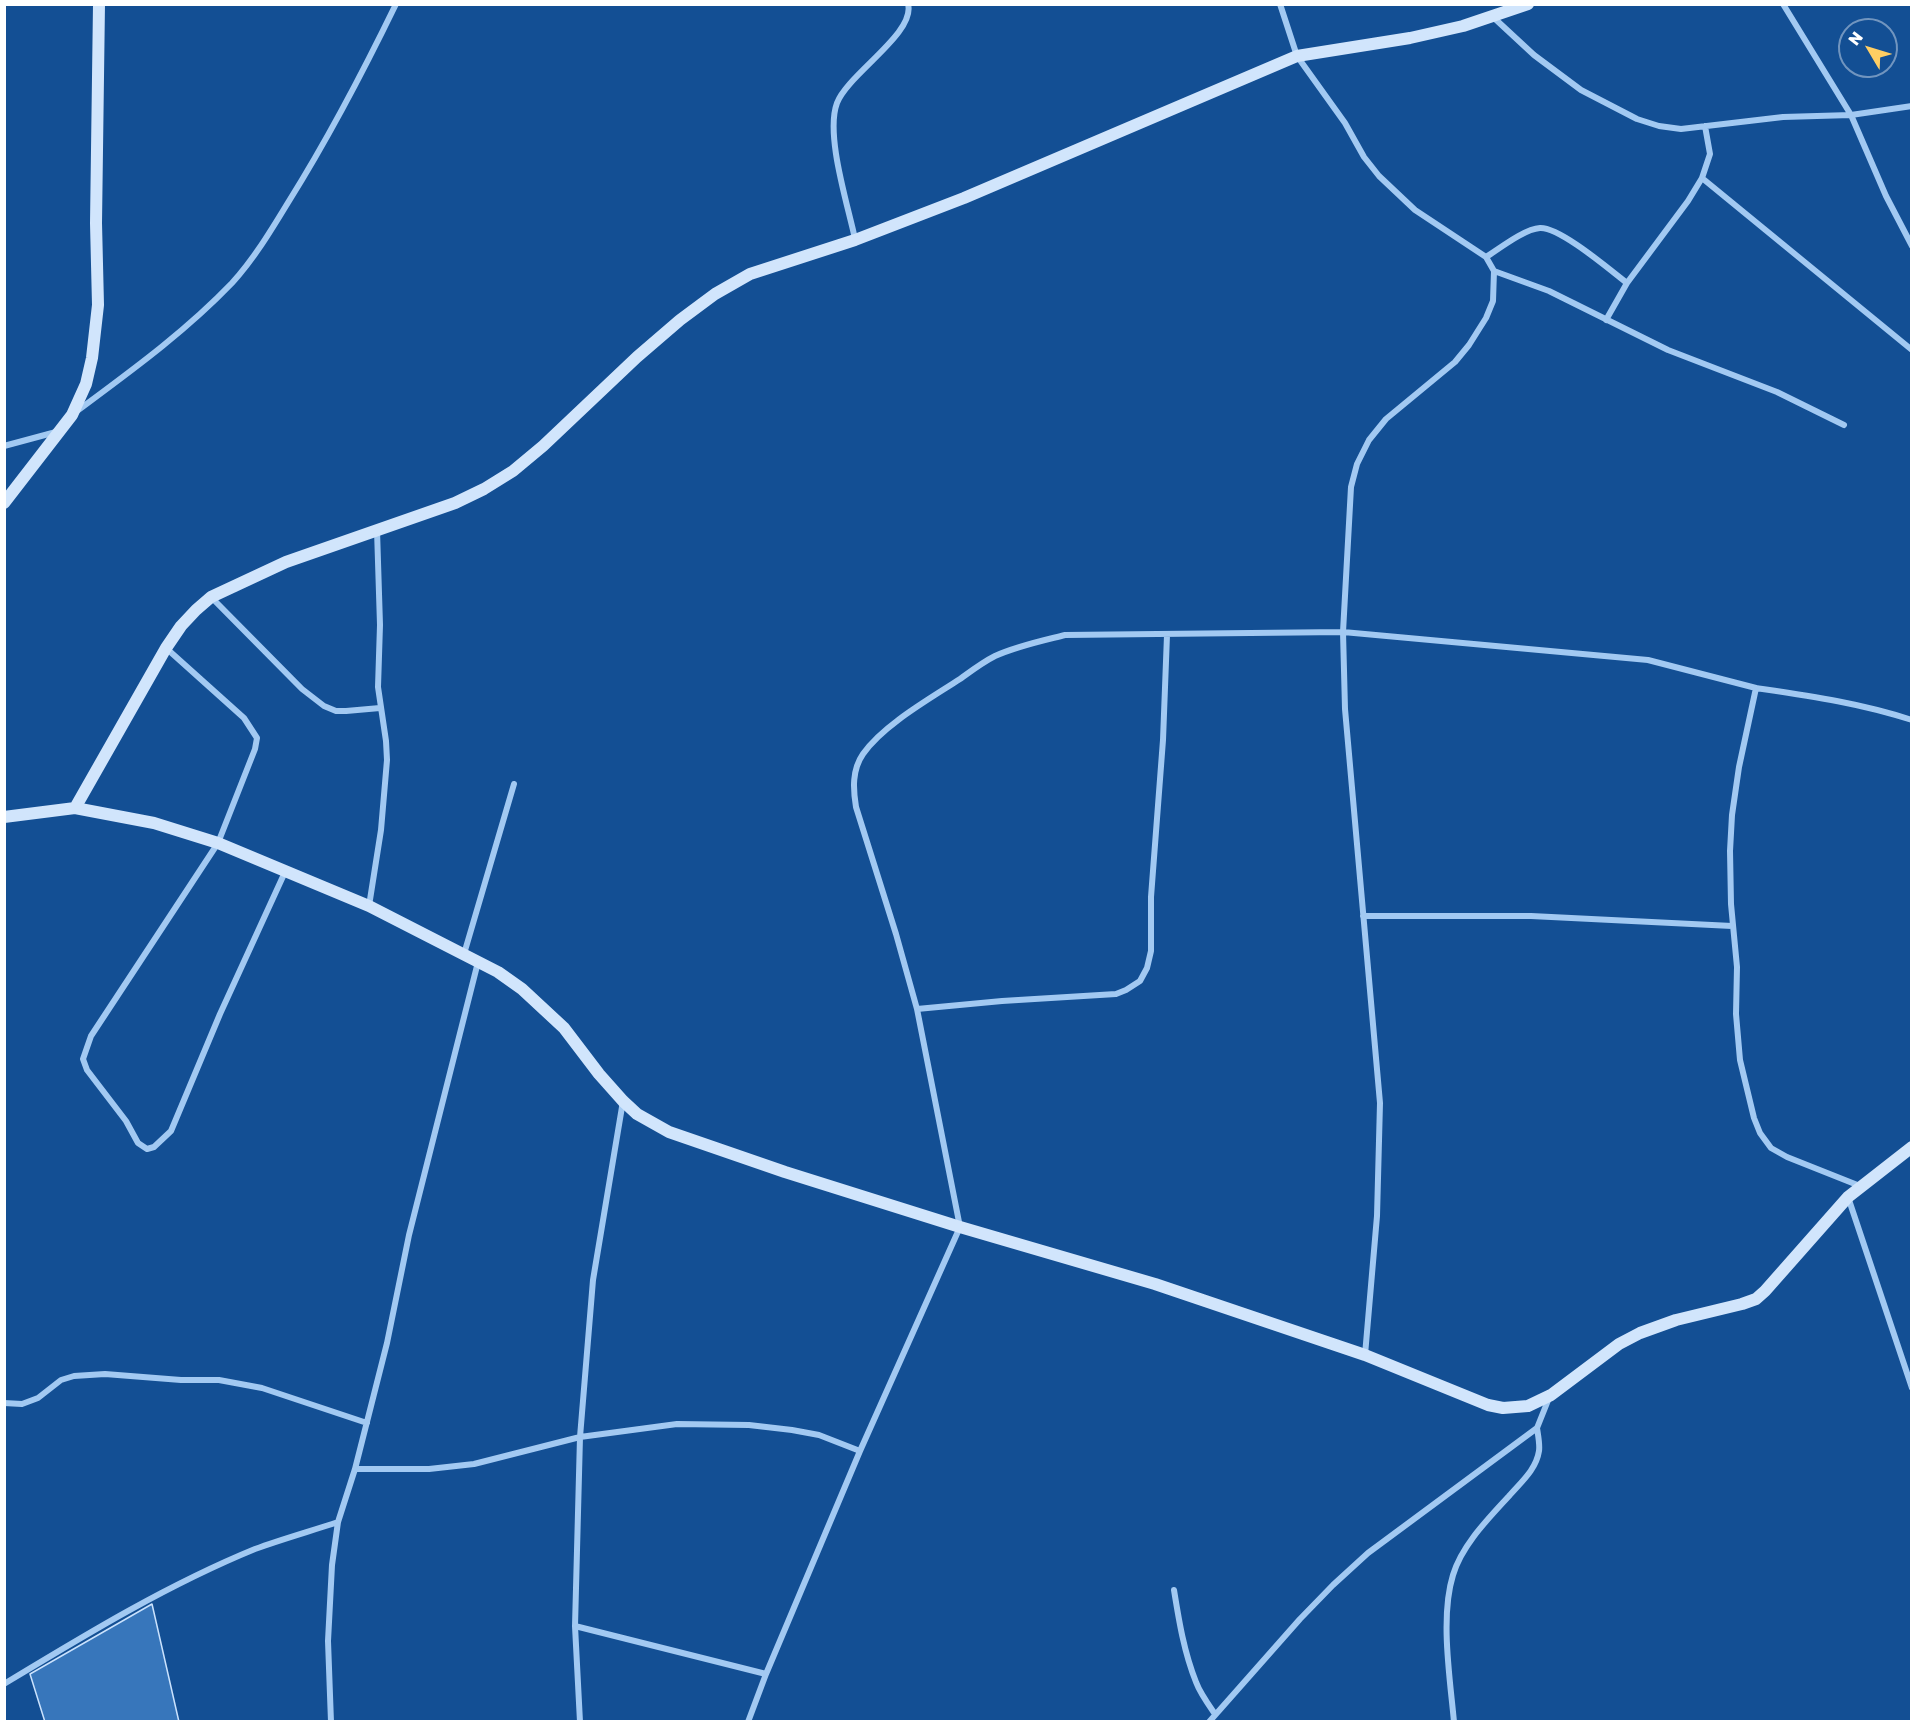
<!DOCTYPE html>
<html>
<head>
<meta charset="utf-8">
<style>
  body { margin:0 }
  #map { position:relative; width:1916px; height:1726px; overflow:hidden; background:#134f94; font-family:"Golos Text",sans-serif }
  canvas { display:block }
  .frame { position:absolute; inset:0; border:6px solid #fff; pointer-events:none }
  .north { position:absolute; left:1838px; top:18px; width:60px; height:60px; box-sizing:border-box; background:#134f94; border:2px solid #7195bf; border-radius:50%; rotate:308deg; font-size:16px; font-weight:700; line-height:24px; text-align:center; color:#fff }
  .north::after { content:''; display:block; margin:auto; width:21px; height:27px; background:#ffce63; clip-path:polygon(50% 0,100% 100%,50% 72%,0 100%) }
</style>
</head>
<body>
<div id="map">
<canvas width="1916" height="1726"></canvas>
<div class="frame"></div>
<div class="north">N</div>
</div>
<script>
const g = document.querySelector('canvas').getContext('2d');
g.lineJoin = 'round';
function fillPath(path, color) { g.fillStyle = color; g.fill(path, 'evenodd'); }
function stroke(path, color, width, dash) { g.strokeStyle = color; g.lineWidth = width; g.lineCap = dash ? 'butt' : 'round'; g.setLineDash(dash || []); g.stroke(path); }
const building = new Path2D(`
  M152 1604 179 1722H45L30 1674Z`);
const street = new Path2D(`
  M1280 4 1297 56 1345 123 1364 157 1379 176 1415 210 1486 257 1494 271 1493 301 1486 318 1469 345 1455 362 1386 419 1369 440 1357 464 1351 487 1343 632 1345 709 1380 1103 1377 1216 1365 1355
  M1783 4 1851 115 1886 196 1912 246
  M1493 17 1534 55 1581 90 1637 119 1659 126 1681 129 1783 117 1851 115 1912 106
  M1702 178 1912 350
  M855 239C848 205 825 135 837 103 848 74 916 33 908 4
  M1486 257C1499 249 1524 229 1540 228 1560 227 1610 270 1627 283
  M1494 271 1549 291 1668 350 1777 392 1844 425
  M1606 320 1627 283 1688 201 1702 178 1710 154 1705 126
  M77 411C131 371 185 332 232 283 254 259 272 229 289 201 329 137 363 72 396 4
  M4 446 56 432
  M211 597 302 689 324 706 336 711H346L380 708
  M166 648 244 718 257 738 255 749 218 843 91 1036 83 1059 87 1070 126 1121 138 1143 147 1149 154 1147 171 1131 220 1014 285 872
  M369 906 381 830 387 760 386 741 378 687 380 625 377 530
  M1363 916H1531L1732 926
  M464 954 514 784
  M917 1009 1002 1001 1116 994 1126 990 1140 981 1147 968 1151 951V897L1163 740 1167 635
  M1860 1186 1787 1157 1771 1148 1760 1133 1754 1118 1740 1060 1736 1014 1737 967 1731 904 1730 851 1732 815 1739 767 1756 688C1810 696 1860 703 1912 720
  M1848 1197 1912 1388
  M4 1403 22 1404 38 1398 61 1380 74 1376 105 1374 181 1380H219L262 1388 367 1423
  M355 1469H429L474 1464 580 1437 677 1424 749 1425 792 1430 819 1435 860 1451
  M1174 1590C1179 1621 1184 1652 1196 1682 1200 1693 1208 1704 1215 1714
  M575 1626 766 1674
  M4 1684C85 1635 167 1585 255 1549 282 1539 311 1531 338 1522
  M331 1722 328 1641 332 1565 338 1522 355 1469 387 1343 409 1235 478 962
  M580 1722 575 1626 580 1437 593 1280 623 1101
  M748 1722 766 1674 860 1451 960 1227 917 1009 896 934 856 807C853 789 852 770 863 754 883 725 931 698 960 679 971 671 983 662 995 656 1017 646 1041 641 1065 635L1343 632 1648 660 1756 688
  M1209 1722 1300 1619 1333 1585 1368 1553 1537 1428 1549 1398
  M1454 1722C1450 1678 1440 1617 1453 1575 1462 1545 1488 1519 1509 1496 1521 1482 1536 1470 1539 1451 1540 1444 1538 1435 1537 1428`);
const secondary = new Path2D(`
  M4 503 72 415 86 384 92 358 98 305 96 223 99 4
  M75 808 166 648 181 626 196 610 211 597 286 562 455 503 484 489 513 471 543 446 637 357 680 320 715 294 750 274 855 240 964 198 1297 56 1410 38 1463 26 1528 4
  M4 817 75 808 154 823 218 843 369 906 498 972 522 989 564 1028 599 1074 623 1101 637 1114 669 1132 785 1172 960 1227 1155 1284 1365 1355 1488 1405 1503 1408 1528 1406 1551 1395 1619 1344 1640 1333 1676 1320 1742 1304 1756 1299 1765 1291 1848 1197 1912 1147`);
fillPath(building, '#3776bb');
stroke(building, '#cae2fd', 1.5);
stroke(street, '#a2c9f2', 6);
stroke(secondary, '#d1e5fc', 12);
</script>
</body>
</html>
